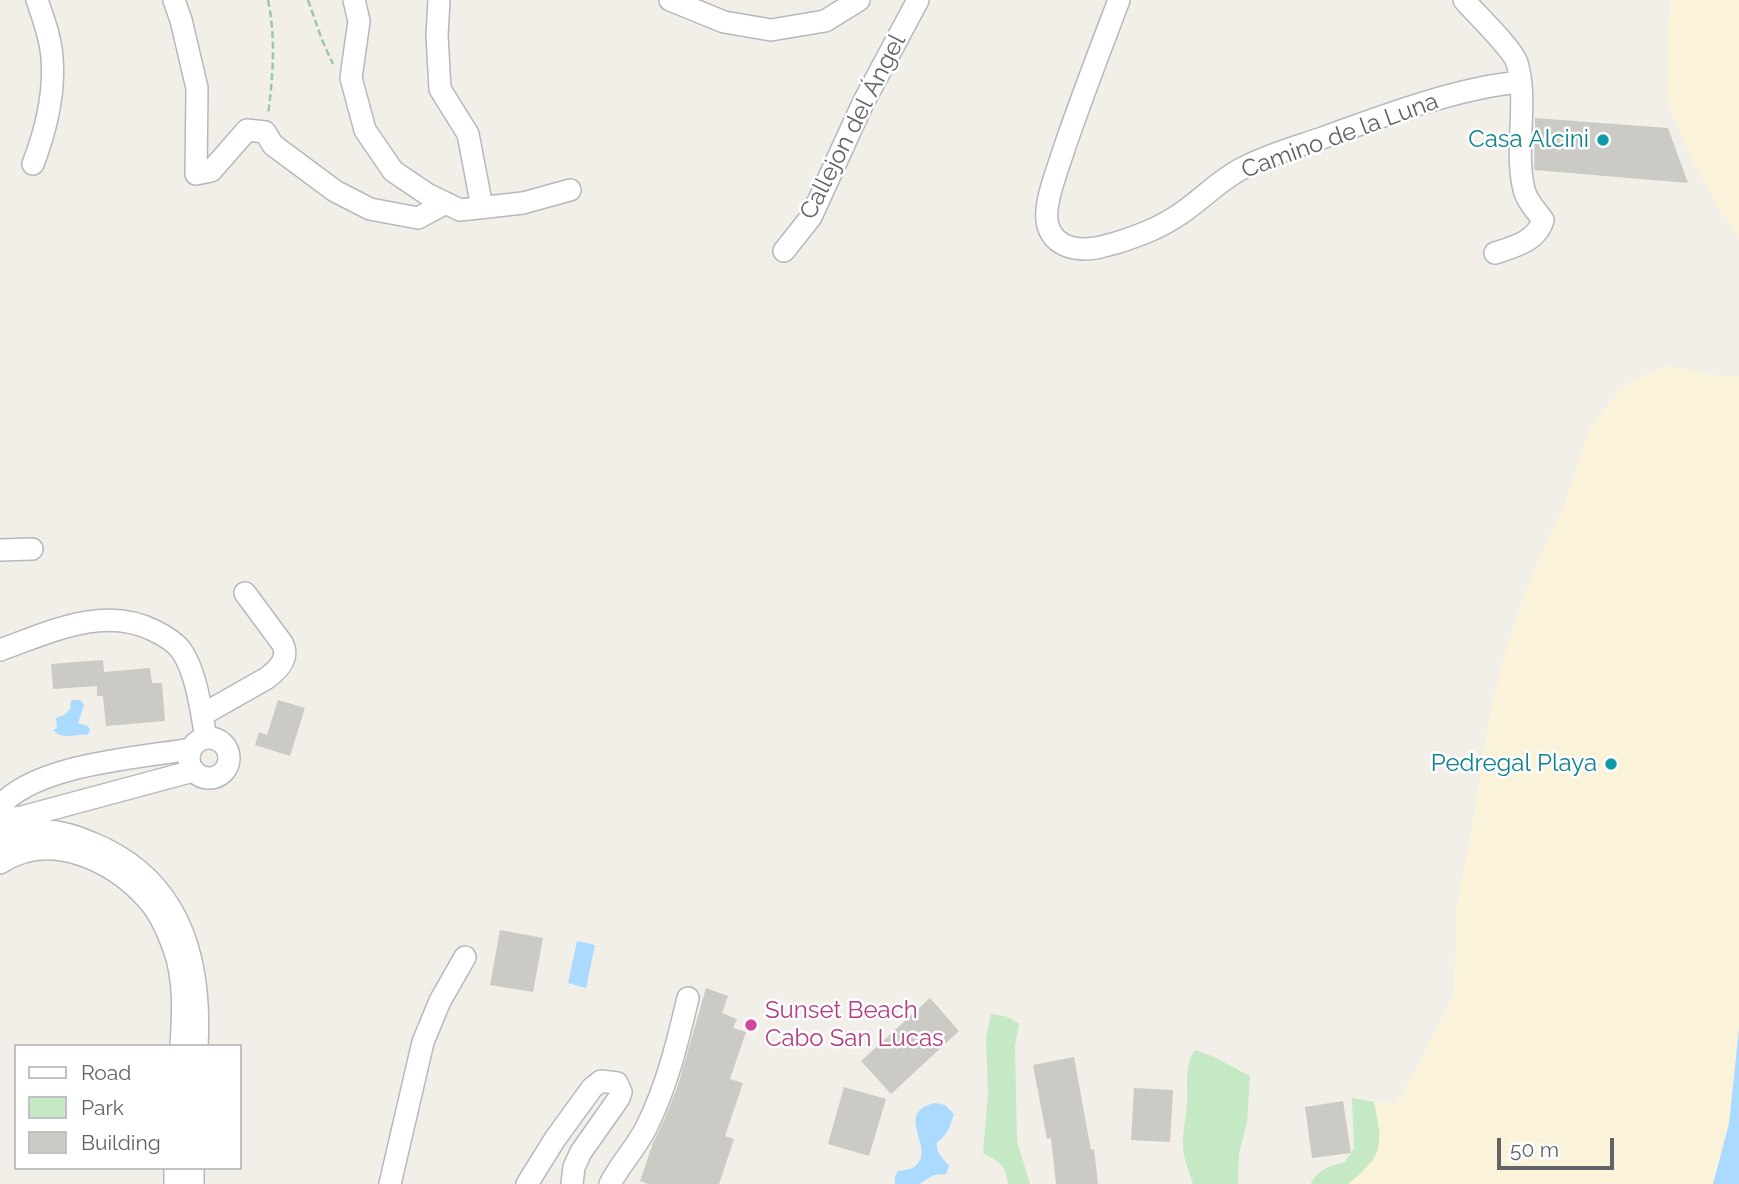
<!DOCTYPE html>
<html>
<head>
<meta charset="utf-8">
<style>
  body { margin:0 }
  #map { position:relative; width:1739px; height:1184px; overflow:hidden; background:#f1efe8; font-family:Raleway,sans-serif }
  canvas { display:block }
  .legend { position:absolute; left:14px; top:1044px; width:228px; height:126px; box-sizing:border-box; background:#fff; border:2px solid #bfc1c3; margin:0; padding:9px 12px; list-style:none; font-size:21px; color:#5f6368 }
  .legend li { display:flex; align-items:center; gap:14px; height:35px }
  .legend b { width:35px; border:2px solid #bfc1c3 }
  .scale { position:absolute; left:1497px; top:1138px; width:117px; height:32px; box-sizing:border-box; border:4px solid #5f6368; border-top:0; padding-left:9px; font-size:21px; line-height:24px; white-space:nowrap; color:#5f6368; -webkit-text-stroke:5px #fff; paint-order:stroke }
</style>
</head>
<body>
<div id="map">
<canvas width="1739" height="1184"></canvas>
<ul class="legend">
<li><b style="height:9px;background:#fff"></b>Road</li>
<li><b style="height:19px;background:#c5e8c5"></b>Park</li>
<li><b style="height:19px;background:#cccac5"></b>Building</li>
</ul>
<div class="scale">50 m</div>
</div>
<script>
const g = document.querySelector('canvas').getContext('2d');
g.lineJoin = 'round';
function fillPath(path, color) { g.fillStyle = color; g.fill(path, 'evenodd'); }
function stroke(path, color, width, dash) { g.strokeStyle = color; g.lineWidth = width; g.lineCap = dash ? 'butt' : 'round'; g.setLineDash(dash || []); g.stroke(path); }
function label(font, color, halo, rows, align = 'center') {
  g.font = font + ' Raleway,sans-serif'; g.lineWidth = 5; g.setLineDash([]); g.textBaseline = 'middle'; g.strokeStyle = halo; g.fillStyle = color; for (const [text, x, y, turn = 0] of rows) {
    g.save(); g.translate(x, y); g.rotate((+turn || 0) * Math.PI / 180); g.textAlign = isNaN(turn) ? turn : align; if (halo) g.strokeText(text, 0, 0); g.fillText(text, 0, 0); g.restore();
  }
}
const green = new Path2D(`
  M991 1014 1008 1017 1019 1024 1015 1045 1017 1141 1030 1184H1008C1005 1165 1000 1161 983 1153L988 1094 986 1038Z
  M1195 1050 1214 1057 1250 1076 1247 1123 1239 1153 1238 1184H1193C1189 1172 1184 1160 1183 1147 1182 1133 1186 1118 1187 1103 1188 1086 1184 1065 1195 1050Z
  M1352 1098 1374 1102 1380 1127 1378 1153 1368 1168 1348 1184H1311C1317 1169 1331 1166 1345 1162L1354 1148Z`);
const sand = new Path2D(`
  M1671 0H1739V239L1736 236 1693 163 1667 101 1668 34Z
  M1666 366 1725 377 1739 376V1028L1729 1124 1713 1184H1348C1383 1156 1384 1146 1374 1102L1396 1103 1418 1066 1454 995 1457 905 1474 815 1490 713 1507 645 1533 572 1565 503 1591 425 1626 383Z`);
const water = new Path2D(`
  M72 700H80L84 705 78 723C84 726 88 722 90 731L87 735C74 733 63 741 53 730L57 728 56 718 64 715 71 708 70 704Z
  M577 941 595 945 586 988 568 983Z
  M1739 1028V1184H1713L1729 1124Z
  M935 1103 945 1105 954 1114C950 1126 948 1135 937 1142 935 1152 943 1158 949 1166L946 1174 934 1175 919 1184H895V1177L898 1171C903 1170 910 1170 914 1167 939 1150 891 1113 935 1103Z`);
const building = new Path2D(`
  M1535 118 1668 128 1688 183 1534 170Z
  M103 660 104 672 150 668 152 683H162L165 721 106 726 103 696H97V686L53 689 51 664Z
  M278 700 305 708 290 756 255 745 259 732 267 735Z
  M500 930 543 938 533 992 490 985Z
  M706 988 728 996 722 1013 737 1019 733 1028 746 1032 730 1079 743 1083 725 1136 734 1139 719 1184H648L640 1181 653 1143 665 1118 678 1085Z
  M930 998 959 1031 891 1094 861 1061Z
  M1074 1057 1091 1150 1094 1149 1098 1184H1056L1051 1138 1047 1139 1033 1065Z
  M844 1087 886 1099 869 1156 828 1144Z
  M1134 1088 1173 1090 1170 1142 1131 1140Z
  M1343 1101 1351 1153 1312 1158 1305 1107Z`);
const path = new Path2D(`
  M268 0C276 38 273 76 268 115
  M308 0 322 40 333 64`);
const minor = new Path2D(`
  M174 0 181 20 197 88 196 174 211 171 247 130 265 132 273 145 335 191 370 209 418 218 446 203
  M354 0 359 21 351 78 365 130 393 171 427 194 460 210 523 203 570 190
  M439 0 437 35 440 89 468 134 482 207
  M670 0 724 22 771 30 825 21 859 0
  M1119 0C1100 50 1081 99 1064 149 1058 169 1042 206 1048 226 1055 247 1076 251 1096 248 1103 247 1110 244 1116 243 1141 235 1162 227 1183 212 1203 198 1221 179 1243 168 1267 155 1296 147 1322 138 1383 116 1456 88 1520 82
  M1464 0C1476 14 1513 49 1517 63 1529 103 1513 152 1525 193 1529 204 1537 211 1543 220 1537 241 1514 247 1495 253
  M33 164C46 130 55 94 52 58 51 38 43 18 37 0
  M784 251 811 217 863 103 918 0
  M0 550 32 549
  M0 650C50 632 104 605 155 631 165 636 175 642 181 650 197 673 201 711 206 738
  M202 715 267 678C279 669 290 658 282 643L245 593
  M189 758a20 20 0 1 1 40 0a20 20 0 1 1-40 0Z
  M0 806C37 764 137 758 191 749
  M0 820 22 817 193 771
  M0 842C34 826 58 828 92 843 180 879 202 958 197 1046
  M0 863C50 830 113 860 149 901 161 915 168 932 174 949 185 979 183 1014 181 1046
  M175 1184V1168
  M193 1184V1168
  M390 1184 423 1042 440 1001 465 957
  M527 1184 555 1139 592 1088 601 1081 617 1083 621 1092 619 1098 581 1152 574 1167 572 1184
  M610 1184C620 1164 636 1148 646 1128 667 1086 677 1044 688 998`);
const markers = [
  [1603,140,7,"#0f9aa8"],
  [1611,764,7,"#0f9aa8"],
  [751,1025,7,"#d1479c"]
];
const streetNames = [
  ["Callejon del Ángel",853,127,-63],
  ["Camino de la Luna",1340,136,-20]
];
const cultureNames = [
  ["Casa Alcini",1589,140],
  ["Pedregal Playa",1597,764]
];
const hotelNames = [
  ["Sunset Beach",765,1011],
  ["Cabo San Lucas",765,1039]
];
fillPath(green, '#c5e8c5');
fillPath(sand, '#fbf3d9');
fillPath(water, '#aadaff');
fillPath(building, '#cccac5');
stroke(minor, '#b5b8bc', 24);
stroke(path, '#9cc7a9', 2.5, [7, 3.5]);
stroke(minor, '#fff', 21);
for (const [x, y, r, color] of markers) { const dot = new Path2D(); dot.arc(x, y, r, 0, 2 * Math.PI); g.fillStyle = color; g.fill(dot); stroke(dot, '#fff', 2.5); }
label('24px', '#5f6368', '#fff', streetNames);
label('24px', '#0d838f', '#fff', cultureNames, 'right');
label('24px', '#b23c85', '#fff', hotelNames, 'left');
</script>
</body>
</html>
